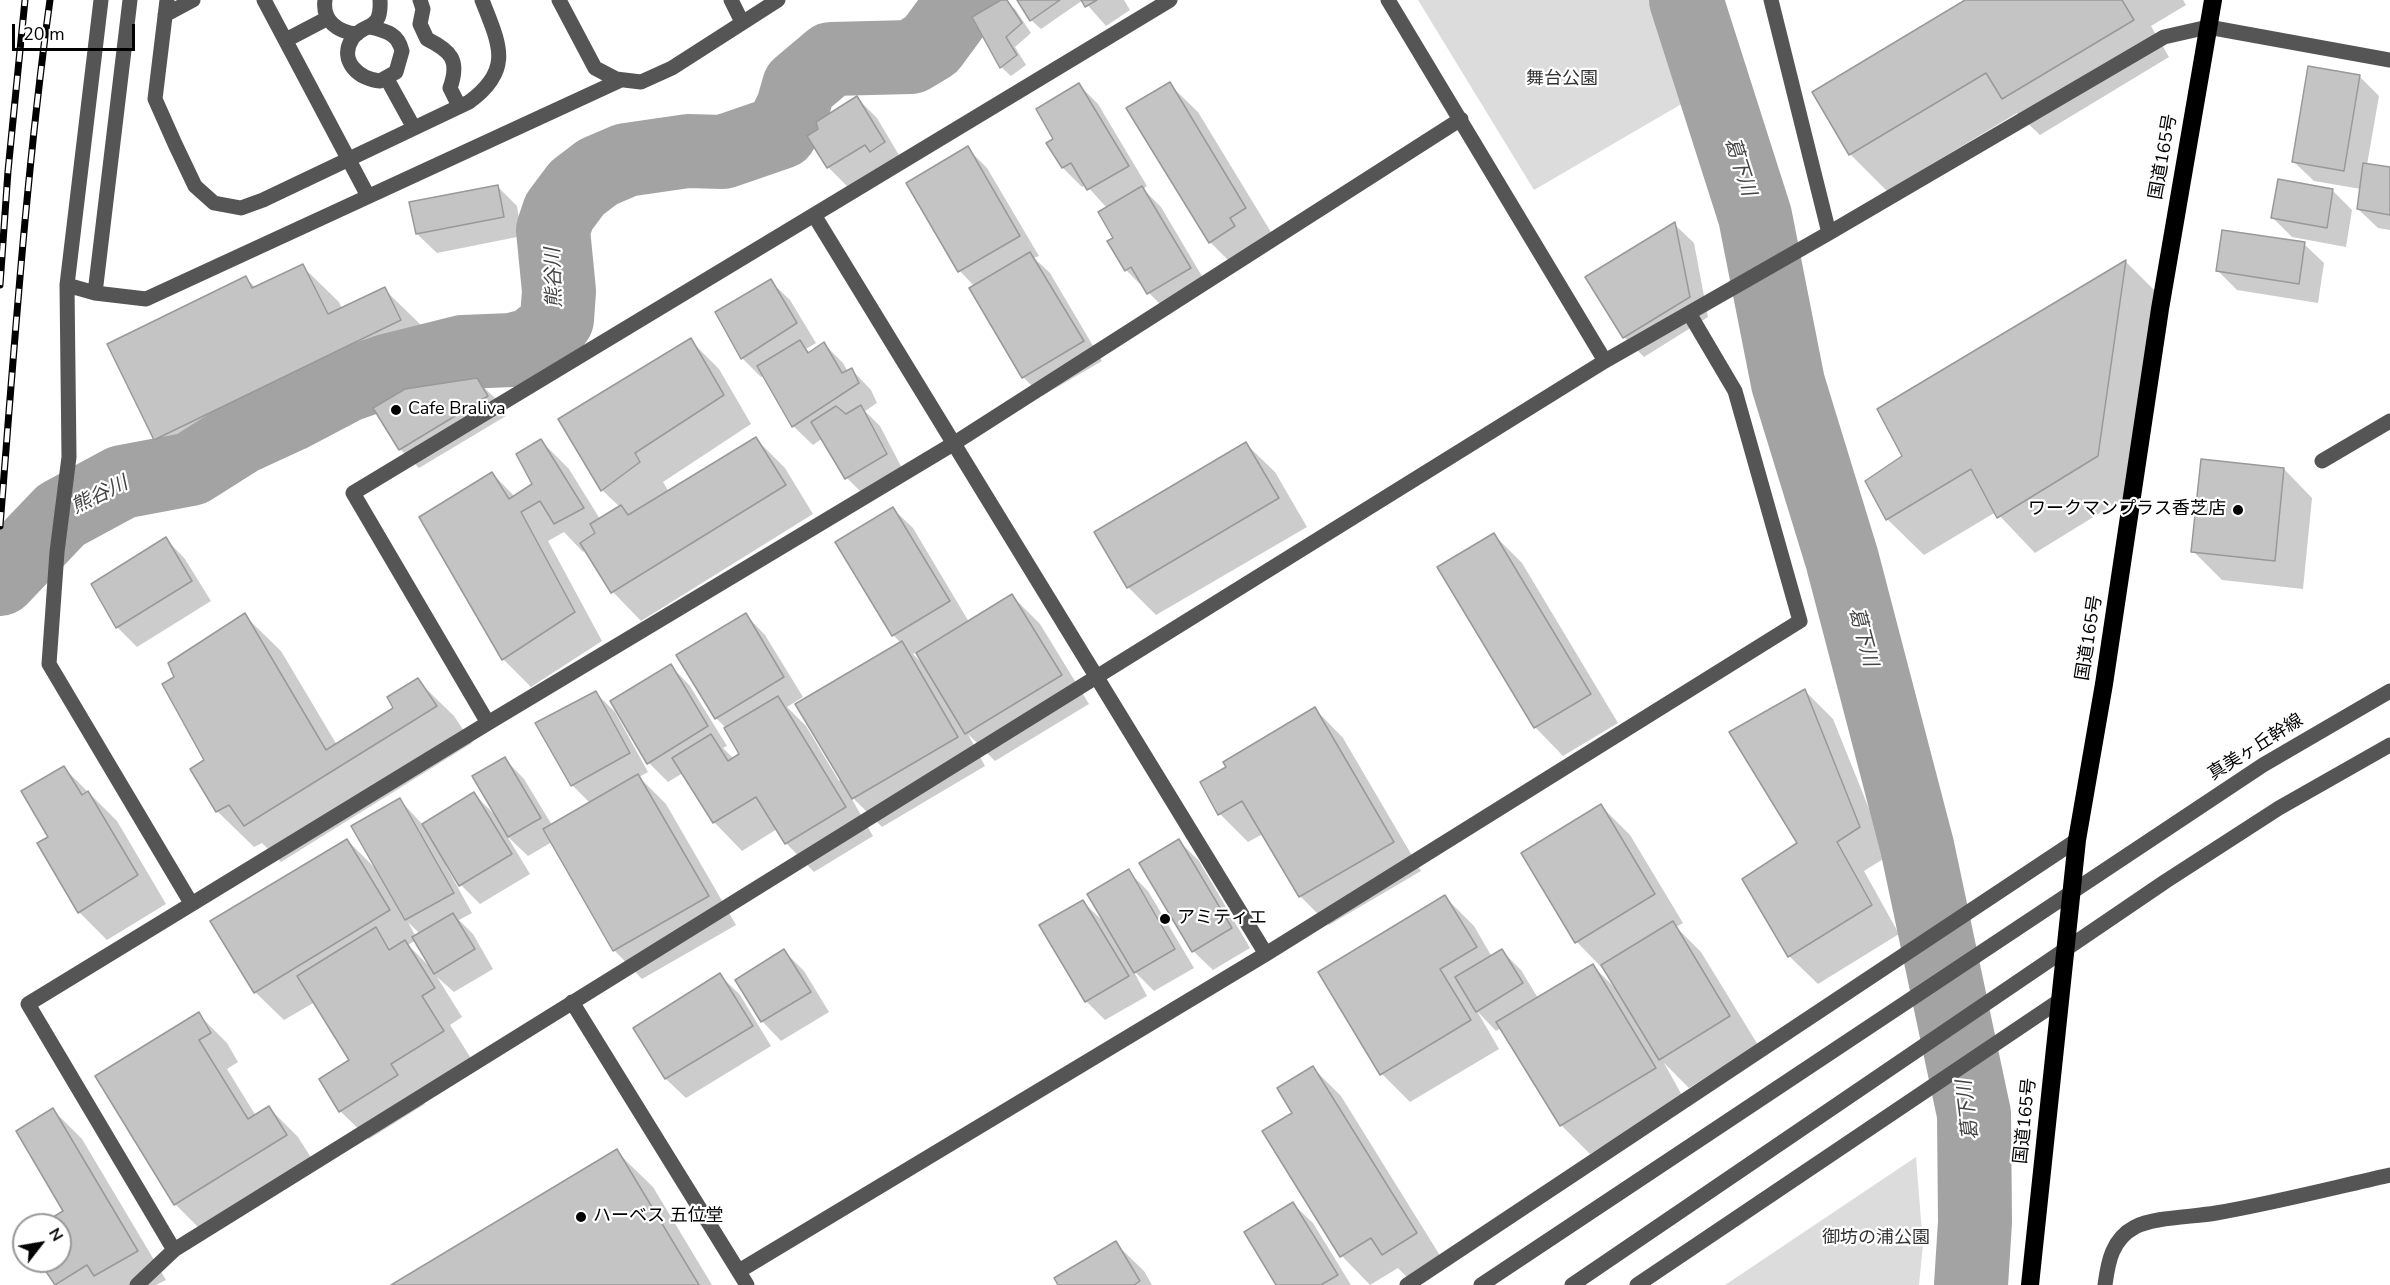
<!DOCTYPE html>
<html>
<head>
<meta charset="utf-8">
<style>
  body { margin:0 }
  #map { position:relative; width:2390px; height:1285px; overflow:hidden; background:#fff; font-family:"Nunito Sans",sans-serif }
  canvas { display:block }
  .north { position:absolute; left:12px; top:1213px; width:60px; height:60px; box-sizing:border-box; background:#fff; border:2px solid #999; border-radius:50%; rotate:59deg; font-size:16px; font-weight:700; line-height:24px; text-align:center; color:#000 }
  .north::after { content:''; display:block; margin:auto; width:21px; height:27px; background:#000; clip-path:polygon(50% 0,100% 100%,50% 72%,0 100%) }
  .scale { position:absolute; left:12px; top:24px; width:123px; height:27px; box-sizing:border-box; border:3px solid #000; border-top:0; padding-left:8px; font-size:18px; line-height:21px; white-space:nowrap; color:#000; -webkit-text-stroke:4px #fff; paint-order:stroke }
</style>
</head>
<body>
<div id="map">
<canvas width="2390" height="1285"></canvas>
<div class="north">N</div>
<div class="scale">20 m</div>
</div>
<script>
const g = document.querySelector('canvas').getContext('2d');
g.lineJoin = 'round';
function fillPath(path, color) { g.fillStyle = color; g.fill(path, 'evenodd'); }
function stroke(path, color, width, dash) { g.strokeStyle = color; g.lineWidth = width; g.lineCap = dash ? 'butt' : 'round'; g.setLineDash(dash || []); g.stroke(path); }
function label(font, color, halo, rows, align = 'center') {
  g.font = font + ' "Nunito Sans","Noto Sans JP",sans-serif'; g.lineWidth = 4.5; g.setLineDash([]); g.textBaseline = 'middle'; g.strokeStyle = halo; g.fillStyle = color; for (const [text, x, y, turn = 0] of rows) {
    g.save(); g.translate(x, y); g.rotate((+turn || 0) * Math.PI / 180); g.textAlign = isNaN(turn) ? turn : align; if (halo) g.strokeText(text, 0, 0); g.fillText(text, 0, 0); g.restore();
  }
}
const green = new Path2D(`
  M1418 0H1661L1685 102 1534 190Z
  M1916 1157 1923 1245 1919 1285H1725Z`);
const shadow = new Path2D(`
  M1004 0 1015 9 1031 33 1015 47 1026 65 1011 76 1001 67Z
  M1019 0H1124L1130 10 1106 26 1083 0 1041 29 1031 20Z
  M1968 0H2183L2186 5 2151 26 2169 57 2040 135 2017 113 1887 191 1851 155 1814 93Z
  M2359 76 2379 96 2367 165 2390 168V230L2378 228 2358 209 2361 189 2314 181 2294 162Z
  M1169 84 1198 112 1274 237 1257 247 1262 255 1238 270 1210 242Z
  M1079 85 1098 104 1147 186 1143 189 1161 207 1209 288 1168 312 1126 270 1109 242 1115 238 1107 208 1086 185 1082 187 1063 168 1055 139Z
  M857 98 877 118 903 162 848 187 828 167 809 136Z
  M967 148 987 168 1039 256 1034 258 1050 273 1102 361 1042 396 1023 377 975 287 960 271 908 184Z
  M497 186 517 206 522 236 437 253 417 234Z
  M2333 191 2352 210 2346 247 2292 237 2273 218Z
  M1674 224 1694 243 1708 317 1644 357 1625 338 1587 278Z
  M2304 244 2324 263 2318 303 2237 290 2218 271Z
  M2126 262 2162 298 2134 492 2035 553 1996 512 1924 555 1887 519 1904 457 1879 409Z
  M302 266 339 302 342 309 384 289 421 325 436 357 192 476 156 439 109 344 246 278 256 288Z
  M770 281 790 300 816 343 806 349 810 353 824 344 843 363 848 372 852 370 871 390 877 403 865 411 880 426 905 474 866 497 847 478 823 438 813 445 793 426 764 376 761 377 742 358Z
  M690 340 719 369 751 424 663 482 669 492 756 439 785 468 813 514 641 621 613 592 586 550 583 552 564 532 548 541 602 641 531 687 503 659 492 473 515 497 534 484 541 441 569 469 600 519 620 507 602 490Z
  M476 380 496 399 506 416 419 468 400 449Z
  M1246 444 1275 472 1307 527 1156 615 1128 587Z
  M2284 469 2312 498 2303 589 2222 580 2193 551Z
  M893 509 913 528 969 622 1012 596 1040 624 1089 704 995 761 968 734 985 766 882 827 849 794 873 836 814 872 786 843 777 829 742 851 714 822 683 773 668 782 649 763 671 666 690 686 727 746 723 748 734 759 741 755 726 728 716 718 746 615 765 635 803 697 787 707 806 726 839 781 842 779 901 643 893 635 837 542ZM917 652 925 664 924 665 913 654Z
  M1494 535 1522 563 1618 723 1563 756 1535 727Z
  M166 539 185 559 211 601 137 647 117 627 93 584Z
  M244 615 281 651 337 745 395 709 417 680 454 716 472 743 281 862 262 843 254 847 217 811 206 761 176 677Z
  M1805 691 1833 719 1888 856 1864 871 1899 934 1818 984 1789 956 1799 844Z
  M596 693 615 712 648 772 639 777 666 804 736 925 642 979 614 950 552 842 528 856 507 836 530 874 480 904 461 885 448 864 446 866 472 913 459 920 473 934 493 969 454 992 437 977 462 1017 450 1025 472 1060 419 1093 425 1104 369 1139 340 1111 351 1061 315 1002 284 1020 255 992 347 840 378 871 400 800 423 825 474 794 495 815 505 759 524 779 552 825 590 803 572 785ZM408 922 420 934 416 937ZM416 940 431 968 408 945Z
  M1315 709 1343 738 1421 871 1329 925 1300 896 1263 834 1248 842 1220 814 1228 768Z
  M64 768 117 821 166 904 107 940 79 912 50 837Z
  M1601 806 1630 835 1683 923 1676 927 1701 952 1758 1045 1689 1088 1664 1063 1683 1097 1590 1154 1562 1126 1501 1028 1496 1031 1477 1011 1499 1049 1410 1102 1382 1074 1445 897 1474 926 1492 957 1502 951 1521 970 1538 998 1592 965 1617 990 1605 971 1577 942 1523 854Z
  M1179 841 1199 861 1250 948 1213 970 1193 951Z
  M1128 871 1148 891 1194 968 1154 991 1133 970 1147 996 1105 1020 1086 1001 1083 902 1105 923Z
  M784 951 804 971 829 1012 781 1041 762 1021Z
  M720 975 740 995 771 1046 686 1098 666 1079 635 1028Z
  M198 1014 227 1043 238 1062 227 1069 256 1116 269 1108 298 1137 315 1164 204 1233 175 1204 97 1076Z
  M1313 1068 1341 1096 1444 1262 1412 1282 1398 1268 1370 1285 1342 1256 1264 1132 1294 1113Z
  M53 1110 82 1139 166 1280 156 1285H55L41 1261H60V1225H43L66 1211Z
  M616 1151 653 1187 712 1285H393Z
  M1293 1204 1313 1223 1351 1285H1278Z
  M1115 1243 1144 1271 1152 1285H1060Z`);
const river = new Path2D(`
  M1686 0 1755 216 1788 383 1842 559 1917 846 1974 1114 1975 1222 1971 1285
  M0 579 61 515 122 482 191 469 240 438 290 415 347 385 387 371 463 352 512 350 532 345 548 332 557 319 559 291 553 230 559 212 577 188 598 172 626 160 688 151 723 152 781 132 793 107 799 86 831 59 911 57 931 45 964 0`);
const building = new Path2D(`
  M1001 0H1007L1022 23 1006 37 1017 55 1000 68 972 17Z
  M1017 0H1060L1030 21Z
  M1081 0H1097L1085 7Z
  M1965 0H2122L2134 20 2002 99 1986 73 1849 155 1812 92Z
  M2308 66 2360 75 2344 171 2292 162Z
  M1170 82 1246 208 1230 218 1235 226 1209 243 1126 108Z
  M1079 83 1129 166 1087 190 1071 163 1062 168 1046 143 1053 139 1036 109Z
  M857 96 885 142 870 152 865 145 827 168 807 136 818 129 816 122Z
  M968 146 1020 236 958 272 906 183Z
  M2363 163 2390 167V215L2357 209Z
  M2278 179 2333 189 2327 228 2271 218Z
  M498 185 504 217 416 234 409 202Z
  M1142 186 1191 268 1147 294 1131 267 1125 271 1107 241 1113 238 1098 212Z
  M1675 222 1690 297 1623 338 1585 277Z
  M2222 230 2305 242 2299 284 2216 271Z
  M1030 252 1084 341 1022 378 969 288Z
  M2126 260 2098 456 1997 518 1971 469 1886 520 1865 481 1902 456 1877 409Z
  M303 264 328 314 385 287 401 320 154 440 107 344 246 276 252 288Z
  M771 279 797 323 741 359 715 312Z
  M691 338 724 395 635 453 640 462 601 491 558 419Z
  M800 340 808 353 824 342 842 373 852 368 859 383 792 427 757 366Z
  M477 378 488 396 399 450 373 408 405 389Z
  M861 405 887 454 845 479 811 422 836 406 846 414Z
  M756 437 786 485 611 593 580 543 595 533 590 524 621 505 628 515Z
  M541 439 584 508 554 524 540 501 521 512 575 612 502 660 419 517 492 472 509 499 532 484 516 454Z
  M1246 442 1279 498 1127 588 1094 532Z
  M2201 459 2284 468 2275 561 2191 552Z
  M893 507 950 601 892 636 835 542Z
  M1494 533 1591 694 1534 728 1437 567Z
  M166 537 192 581 116 628 91 584Z
  M1012 594 1062 675 965 734 916 653Z
  M245 613 326 750 393 708 387 697 418 678 437 706 244 826 229 805 216 812 190 769 204 760 162 684 174 677 168 663Z
  M746 613 784 677 715 719 676 655Z
  M902 641 958 737 852 799 795 704Z
  M671 664 708 726 647 764 610 701Z
  M1805 689 1860 827 1837 842 1872 905 1788 957 1742 879 1797 843 1729 732Z
  M596 691 630 753 571 786 535 723Z
  M778 696 846 807 785 844 756 797 713 823 672 758 711 734 728 761 739 754 724 728Z
  M1315 707 1394 842 1299 897 1242 801 1218 815 1200 782 1226 767 1223 762Z
  M505 757 541 818 508 837 472 776Z
  M64 766 82 795 88 791 138 875 78 913 37 843 48 837 21 791Z
  M638 774 709 896 613 951 543 829Z
  M474 792 512 854 459 886 422 824Z
  M400 798 454 893 405 920 351 826Z
  M1601 804 1655 894 1575 943 1521 853Z
  M347 839 390 910 254 993 210 921Z
  M1179 839 1232 928 1192 952 1139 863Z
  M1129 869 1175 949 1134 973 1087 894Z
  M1445 895 1477 947 1440 969 1471 1020 1380 1075 1318 972Z
  M1083 900 1129 976 1085 1002 1039 925Z
  M453 913 475 949 434 974 412 937Z
  M1673 921 1730 1016 1659 1060 1601 965Z
  M376 927 389 950 405 940 435 988 422 996 444 1031 391 1064 398 1075 339 1112 319 1079 349 1060 297 976Z
  M784 949 811 992 761 1022 735 980Z
  M1502 949 1523 983 1476 1012 1455 977Z
  M1593 964 1656 1068 1560 1126 1496 1022Z
  M720 973 753 1026 665 1079 633 1028Z
  M199 1012 211 1033 199 1040 248 1119 269 1106 287 1135 174 1205 95 1076Z
  M1313 1066 1417 1233 1382 1255 1371 1238 1340 1257 1262 1131 1292 1113 1277 1088Z
  M53 1108 138 1251 94 1276 87 1265 55 1285 39 1261H60V1225H40L63 1211 16 1131Z
  M617 1149 699 1285H391Z
  M1293 1202 1338 1275 1321 1285H1276L1244 1232Z
  M1116 1241 1140 1281 1134 1285H1058L1054 1278Z`);
const minor = new Path2D(`
  M101 0 67 285 69 457 57 552 49 664 191 903
  M167 0 155 99 175 144 195 186 214 203 241 208 263 200 469 102C514 69 499 44 482 0
  M264 0 368 196
  M325 0C322 21 338 32 357 34
  M420 0 423 9 420 24 427 39C451 51 460 60 450 88L459 106
  M559 0 595 68 616 79 641 82 672 68 778 0
  M731 0 742 22
  M1388 0 1605 361
  M1771 0 1829 233
  M165 15 193 0
  M370 27C387 31 398 34 402 51L396 72 380 81C360 80 338 61 352 39 364 21 382 33 380 0
  M286 40 328 18
  M387 79 414 128
  M814 215 1266 954
  M67 285 95 293 146 299 621 80
  M95 293 130 0
  M2322 461 2390 421
  M488 723 353 493 1170 0
  M572 1002 747 1285
  M174 1250 28 1004 488 723 953 444 1461 119
  M739 1271 1266 954 1800 621 1735 391 1689 313
  M137 1285 174 1250 1605 361 1829 233 2164 37 2208 27 2390 60
  M1407 1285 2077 840
  M1481 1285 2263 765 2390 691
  M1572 1285 2166 881 2279 808 2390 745
  M1637 1285 2059 1001
  M2105 1285C2108 1262 2112 1239 2135 1227 2153 1217 2194 1217 2216 1213 2274 1203 2332 1188 2390 1175`);
const highway = new Path2D(`
  M2030 1285 2077 840 2104 684 2160 309 2213 0`);
const rail = new Path2D(`
  M0 285 8 171 25 0
  M0 526C14 351 26 174 50 0`);
const markers = [
  [396,410,6,"#000"],
  [2238,510,6,"#000"],
  [1165,919,6,"#000"],
  [581,1217,6,"#000"]
];
const parkNames = [
  ["舞台公園",1562,80],
  ["御坊の浦公園",1876,1239]
];
const streetNames = [
  ["国道165号",2164,157,-80],
  ["国道165号",2090,638,-81],
  ["真美ヶ丘幹線",2256,748,-32],
  ["国道165号",2026,1121,-84]
];
const poiNames = [
  ["Cafe Braliva",408,410],
  ["ワークマンプラス香芝店",2226,510,"right"],
  ["アミティエ",1177,919],
  ["ハーベス 五位堂",593,1217]
];
const waterNames = [
  ["葛下川",1739,167,72],
  ["熊谷川",555,278,-92],
  ["熊谷川",100,496,-26],
  ["葛下川",1862,637,75],
  ["葛下川",1969,1110,-97]
];
fillPath(green, '#dcdcdc');
fillPath(shadow, '#0003');
stroke(river, '#a3a3a3', 74);
fillPath(building, '#c4c4c4');
stroke(building, '#999', 1.5);
stroke(minor, '#555', 15);
stroke(highway, '#000', 18);
stroke(rail, '#000', 7);
stroke(rail, '#fff', 4.5, [14]);
for (const [x, y, r, color] of markers) { const dot = new Path2D(); dot.arc(x, y, r, 0, 2 * Math.PI); g.fillStyle = color; g.fill(dot); stroke(dot, '#fff', 2); }
label('18px', '#333', '#fff', parkNames);
label('18px', '#000', '#fff', streetNames);
label('18px', '#000', '#fff', poiNames, 'left');
label('italic 20px', '#444', '#fff', waterNames);
</script>
</body>
</html>
